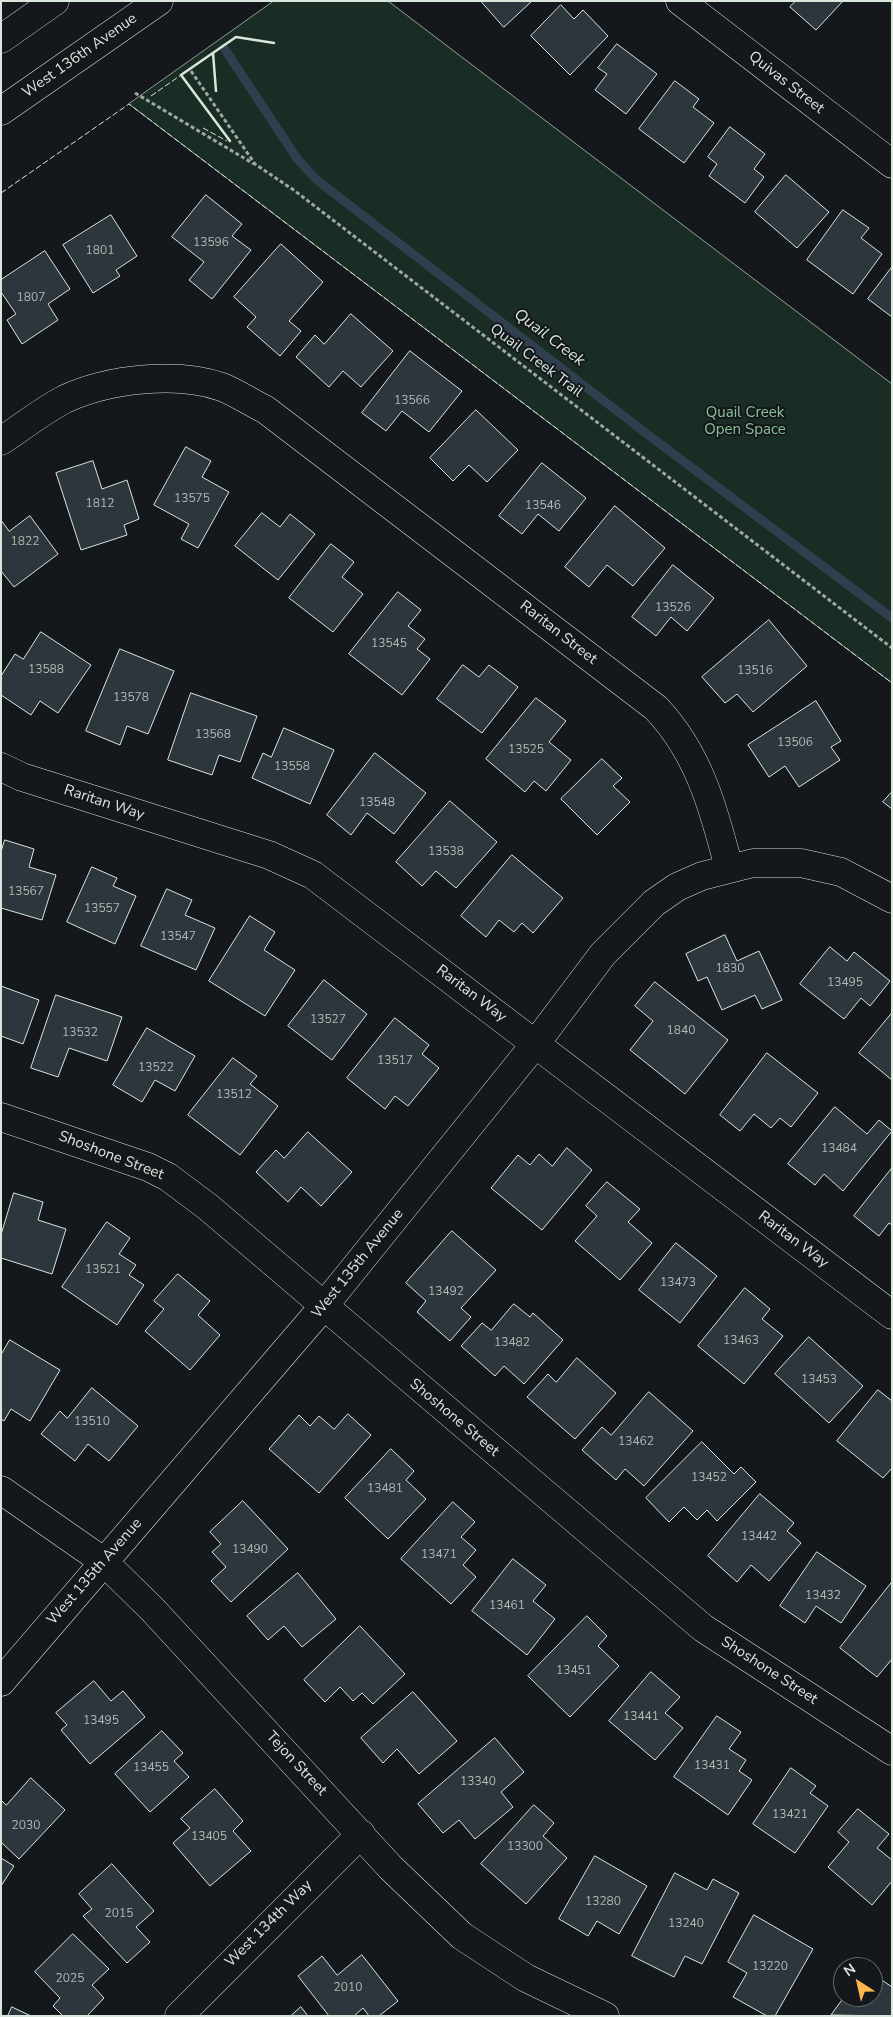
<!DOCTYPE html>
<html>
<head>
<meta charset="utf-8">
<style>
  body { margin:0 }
  #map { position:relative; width:893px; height:2017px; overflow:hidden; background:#14181c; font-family:"Nunito Sans",sans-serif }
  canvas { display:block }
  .frame { position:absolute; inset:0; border:2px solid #d8e6dc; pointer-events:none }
  .north { position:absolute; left:833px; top:1957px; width:50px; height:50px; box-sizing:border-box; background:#14181c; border:1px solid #626a69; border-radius:50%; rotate:325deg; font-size:14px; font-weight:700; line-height:20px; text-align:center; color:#d8e6dc }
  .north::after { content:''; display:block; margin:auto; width:18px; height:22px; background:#ffb74d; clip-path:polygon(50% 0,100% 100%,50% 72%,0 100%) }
</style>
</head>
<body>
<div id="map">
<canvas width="893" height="2017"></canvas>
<div class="frame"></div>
<div class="north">N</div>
</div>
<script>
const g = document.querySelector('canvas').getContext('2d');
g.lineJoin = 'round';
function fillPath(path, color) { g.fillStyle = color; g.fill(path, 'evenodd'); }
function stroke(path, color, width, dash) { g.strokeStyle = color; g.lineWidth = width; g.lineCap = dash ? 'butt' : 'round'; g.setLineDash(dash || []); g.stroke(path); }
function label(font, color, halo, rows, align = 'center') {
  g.font = font + ' "Nunito Sans",sans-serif'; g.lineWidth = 4; g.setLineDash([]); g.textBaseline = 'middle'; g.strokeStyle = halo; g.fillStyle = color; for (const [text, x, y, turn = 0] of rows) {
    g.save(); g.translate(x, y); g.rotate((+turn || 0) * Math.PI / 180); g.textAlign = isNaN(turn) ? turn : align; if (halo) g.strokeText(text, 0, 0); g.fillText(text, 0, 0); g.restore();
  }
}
const green = new Path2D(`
  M274 1H388L892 384V683L129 104Z`);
const stream = new Path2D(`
  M224 48 298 160 318 181 647 434 892 618`);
const building = new Path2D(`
  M481 1H532L504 27Z
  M796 1H843L816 30 790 7Z
  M561 5 574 19 583 10 608 36 570 75 531 36Z
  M617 44 657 74 626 114 595 90 607 74 598 68Z
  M675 81 699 99 693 107 714 123 684 163 639 129Z
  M730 127 765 154 754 169 764 177 745 203 709 176 717 164 708 157Z
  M786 175 829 212 797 248 755 212Z
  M206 195 242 224 232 236 251 250 212 299 189 280 204 262 172 237Z
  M843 210 869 228 861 238 882 254 853 294 807 260Z
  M111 215 137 256 116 270 120 276 93 293 63 245Z
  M281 244 323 282 289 321 301 331 280 356 247 327 256 317 234 297Z
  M45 251 70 289 48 304 58 320 22 344 7 320 16 314 1 292V280Z
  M892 267V317L868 299Z
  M351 314 393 351 361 387 343 371 329 387 296 357 315 335 324 344Z
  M410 351 462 391 429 432 402 411 386 431 362 413Z
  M476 410 518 450 487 482 469 465 453 481 430 458Z
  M186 447 211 461 202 477 229 492 198 548 181 539 189 524 154 505Z
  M93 461 102 489 127 480 139 519 124 525 127 535 81 550 56 473Z
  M542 463 586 498 559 531 538 514 522 534 499 516Z
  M615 506 665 548 633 586 607 565 589 587 565 567Z
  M262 513 280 527 290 514 315 534 278 580 235 546Z
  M30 516 58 554 14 587 1 571V520L9 531Z
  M331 544 354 562 342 577 363 594 333 632 289 598Z
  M673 565 714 598 687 631 671 617 656 636 632 617Z
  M398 592 421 610 408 626 425 639 417 649 430 659 402 695 349 654Z
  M769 620 807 666 753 712 737 694 725 703 702 677Z
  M41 632 91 665 58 713 40 701 31 715 1 695V676L15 654 23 659Z
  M120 649 174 671 148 734 127 726 120 745 86 731Z
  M463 665 479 677 489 665 518 687 482 733 437 699Z
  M191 693 257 716 240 762 219 755 212 775 168 760Z
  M536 698 566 721 549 742 571 760 546 791 534 781 525 792 486 759Z
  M816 701 841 741 831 747 840 760 799 787 785 766 769 777 748 745Z
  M284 728 334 750 310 804 252 778 263 753 271 757Z
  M375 753 426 793 394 834 367 813 351 835 327 815Z
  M602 759 622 778 613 786 630 802 597 835 561 799Z
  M892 792V809L883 802Z
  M450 801 497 842 456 888 436 871 422 886 396 862Z
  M5 840 34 849 29 867 56 875 42 920 1 908V852Z
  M512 855 563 898 533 933 522 923 514 932 499 920 486 937 461 916Z
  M92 867 117 878 113 886 136 896 115 944 67 922Z
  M167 889 192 900 185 915 215 928 196 970 141 946Z
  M250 916 275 932 264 950 295 970 265 1016 209 981Z
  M725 935 737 961 759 951 782 1000 762 1009 755 995 722 1010 707 977 698 981 686 954Z
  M830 947 847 961 854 952 890 981 870 1006 861 998 844 1019 800 984Z
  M324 980 367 1014 332 1060 288 1026Z
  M655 982 728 1040 685 1094 630 1050 653 1021 635 1006Z
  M1 986 39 1000 23 1044 1 1036Z
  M56 995 122 1017 107 1061 69 1048 58 1077 31 1068Z
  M892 1013V1080L859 1053Z
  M395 1018 429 1045 422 1054 439 1068 408 1106 395 1096 385 1109 347 1078Z
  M147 1028 195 1056 175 1091 155 1080 142 1102 113 1085Z
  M767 1053 818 1093 791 1127 780 1118 771 1128 754 1114 740 1131 720 1115Z
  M233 1058 257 1076 250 1084 278 1106 240 1155 188 1115Z
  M835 1107 867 1134 879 1120 892 1131 843 1191 824 1174 815 1185 788 1164Z
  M308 1132 352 1172 321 1206 301 1187 288 1202 256 1172 276 1150 284 1158Z
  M567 1148 592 1170 542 1230 491 1188 518 1155 530 1165 539 1154 552 1166Z
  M892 1168V1225L889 1223 879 1236 854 1216Z
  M607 1182 640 1209 628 1222 652 1243 620 1280 575 1241 597 1216 586 1206Z
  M14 1193 43 1202 38 1220 66 1229 52 1274 1 1258V1235Z
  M107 1222 130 1238 119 1254 136 1265 129 1275 144 1285 117 1325 62 1287Z
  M452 1231 496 1270 461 1308 471 1317 450 1341 417 1312 426 1301 406 1283Z
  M676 1243 717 1276 680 1323 639 1290Z
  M178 1274 210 1301 198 1315 220 1335 190 1370 145 1331 164 1309 154 1301Z
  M745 1288 770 1309 762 1319 783 1336 744 1384 698 1346Z
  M514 1304 530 1317 533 1313 563 1340 524 1384 504 1366 495 1376 461 1346 482 1323 491 1330Z
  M809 1337 863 1386 829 1423 775 1374Z
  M10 1340 60 1370 30 1421 11 1409 4 1421 1 1419V1355Z
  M577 1358 616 1393 575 1439 527 1397 548 1374 556 1382Z
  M92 1388 138 1426 109 1461 88 1444 75 1461 41 1434 60 1411 67 1418Z
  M878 1390 892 1401V1468L883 1478 837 1441Z
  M649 1392 693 1431 644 1486 625 1469 616 1480 582 1450 602 1427 611 1435Z
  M348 1414 371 1435 319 1493 269 1449 299 1415 310 1426 319 1416 334 1429Z
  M702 1442 734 1474 741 1467 756 1482 717 1521 707 1510 697 1520 684 1507 669 1522 646 1498Z
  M391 1449 414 1471 406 1480 426 1499 388 1539 345 1498Z
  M760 1494 794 1523 787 1531 801 1543 769 1581 751 1565 737 1582 708 1556Z
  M243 1501 288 1549 231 1602 211 1581 226 1567 212 1552 221 1544 210 1532Z
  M453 1502 475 1522 461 1537 476 1550 463 1565 476 1577 451 1604 401 1559Z
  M817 1552 866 1586 841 1623 816 1606 805 1623 780 1606Z
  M513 1559 546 1585 533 1601 555 1619 527 1655 472 1611Z
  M298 1573 336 1619 302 1647 284 1626 268 1640 247 1616Z
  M892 1582V1659L877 1677 840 1648Z
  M587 1616 607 1636 598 1646 619 1666 570 1717 528 1676Z
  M360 1626 405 1674 373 1704 362 1693 353 1701 340 1687 325 1702 304 1680Z
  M651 1672 680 1697 665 1713 683 1728 655 1760 609 1721Z
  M94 1681 111 1701 123 1691 145 1717 90 1764 61 1730 67 1725 56 1713Z
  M413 1692 457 1741 419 1774 397 1749 383 1763 361 1738Z
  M717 1716 741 1732 729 1749 746 1760 739 1771 752 1780 728 1815 674 1777Z
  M162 1731 183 1753 174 1761 189 1777 150 1812 115 1774Z
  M495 1738 524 1772 501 1792 513 1807 475 1839 459 1820 443 1833 418 1804Z
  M791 1768 816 1786 810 1793 828 1806 795 1853 753 1824Z
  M31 1778 65 1810 19 1859 1 1842V1800L6 1805Z
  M215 1789 243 1821 233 1831 251 1851 210 1886 173 1843 190 1828 181 1819Z
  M534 1805 554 1823 543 1836 567 1858 526 1904 481 1864Z
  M858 1809 889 1834 877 1848 892 1860V1881L872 1905 828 1867 849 1842 838 1832Z
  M595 1856 647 1886 619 1934 597 1921 588 1936 559 1919Z
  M1 1858 14 1866 1 1886Z
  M112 1864 154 1911 136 1927 150 1942 127 1963 83 1916 92 1909 79 1894Z
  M675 1873 707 1890 713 1879 739 1893 702 1964 685 1956 674 1977 632 1956Z
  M754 1915 813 1949 775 2016H767L733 1997 747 1973 728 1962Z
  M73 1934 109 1969 92 1985 104 1998 87 2016H63L53 2006 60 1998 35 1972Z
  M362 1955 398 2001 379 2016H369L363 2008 354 2016H329L298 1976 322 1956 337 1975Z
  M873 1974 892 1987V2016L831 2015 844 1997H873Z
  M12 2007 31 2016H8Z
  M301 2007 308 2016H291Z`);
const path = new Path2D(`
  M191 71 255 164 295 191 892 648
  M135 93 254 164`);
const minor = new Path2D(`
  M680 1 892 164
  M1 441C22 427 42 411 65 399 108 379 177 371 222 387 237 393 252 403 266 410L656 708C699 753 714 810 729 868
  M1 767 22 777 269 855 313 875 892 1315
  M1 1117 148 1167 168 1177 208 1207 703 1628 892 1751
  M1 1490 103 1561 152 1609 391 1868 462 1936 526 1978 605 2016
  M1 1682 323 1307 536 1043 603 954 654 903 677 887 702 876 753 863H801L841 872 892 899
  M179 2016 361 1834`);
const secondary = new Path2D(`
  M1 39 55 1
  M1 111 159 1`);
const fence = new Path2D(`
  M151 96 181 75
  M203 128 227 141
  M1 193 129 104 892 683`);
const wall = new Path2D(`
  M213 53 216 91
  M230 141 181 75 236 37 274 43`);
const numberNames = [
  ["13596",211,243],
  ["1801",100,251],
  ["1807",31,298],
  ["13566",412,401],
  ["13575",192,499],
  ["1812",100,504],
  ["13546",543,506],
  ["1822",25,542],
  ["13526",673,608],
  ["13545",389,644],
  ["13588",46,670],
  ["13516",755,671],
  ["13578",131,698],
  ["13568",213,735],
  ["13506",795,743],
  ["13525",526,750],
  ["13558",292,767],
  ["13548",377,803],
  ["13538",446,852],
  ["13567",26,892],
  ["13557",102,909],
  ["13547",178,937],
  ["1830",730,969],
  ["13495",845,983],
  ["13527",328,1020],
  ["1840",681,1031],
  ["13532",80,1033],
  ["13517",395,1061],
  ["13522",156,1068],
  ["13512",234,1095],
  ["13484",839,1149],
  ["13521",103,1270],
  ["13473",678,1283],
  ["13492",446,1292],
  ["13463",741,1341],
  ["13482",512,1343],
  ["13453",819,1380],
  ["13510",92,1422],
  ["13462",636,1442],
  ["13452",709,1478],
  ["13481",385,1489],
  ["13442",759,1537],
  ["13490",250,1550],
  ["13471",439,1555],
  ["13432",823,1596],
  ["13461",507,1606],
  ["13451",574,1671],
  ["13441",641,1717],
  ["13495",101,1721],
  ["13431",712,1766],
  ["13455",151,1768],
  ["13340",478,1782],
  ["13421",790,1815],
  ["2030",26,1826],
  ["13405",209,1837],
  ["13300",525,1847],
  ["13280",603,1902],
  ["2015",119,1914],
  ["13240",686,1924],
  ["13220",770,1967],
  ["2025",70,1979],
  ["2010",348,1988]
];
const streetNames = [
  ["West 136th Avenue",80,56,-35],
  ["Quivas Street",786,83,38],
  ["Quail Creek Trail",536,361,37],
  ["Raritan Street",558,633,38],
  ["Raritan Way",104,803,18],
  ["Raritan Way",471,994,37],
  ["Shoshone Street",111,1156,21],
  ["Raritan Way",793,1240,37],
  ["West 135th Avenue",358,1264,-51],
  ["Shoshone Street",454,1418,40],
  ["West 135th Avenue",95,1572,-49],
  ["Shoshone Street",769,1671,33],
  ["Tejon Street",296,1764,47],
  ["West 134th Way",269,1924,-45]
];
const parkNames = [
  ["Quail Creek",745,413],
  ["Open Space",745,430]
];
const waterNames = [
  ["Quail Creek",549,338,37]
];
fillPath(green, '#1a2d24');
stroke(green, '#939e99', 1);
stroke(stream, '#2f3f4d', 9);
fillPath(building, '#2c363c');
stroke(building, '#d8e6dc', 1);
stroke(minor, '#d8e6dc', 29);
stroke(secondary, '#d8e6dc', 29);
stroke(path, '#9da8a2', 3, [4, 2.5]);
stroke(minor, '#14181c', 28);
stroke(secondary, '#14181c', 28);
stroke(fence, '#d8e6dc', 1, [6, 2.5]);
stroke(wall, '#d8e6dc', 2.5);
label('12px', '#adbab4', null, numberNames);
label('15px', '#d8e6dc', '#14181c', streetNames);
label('15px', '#8ac095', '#14181c', parkNames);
label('italic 16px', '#d8e6dc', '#14181c', waterNames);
</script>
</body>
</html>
